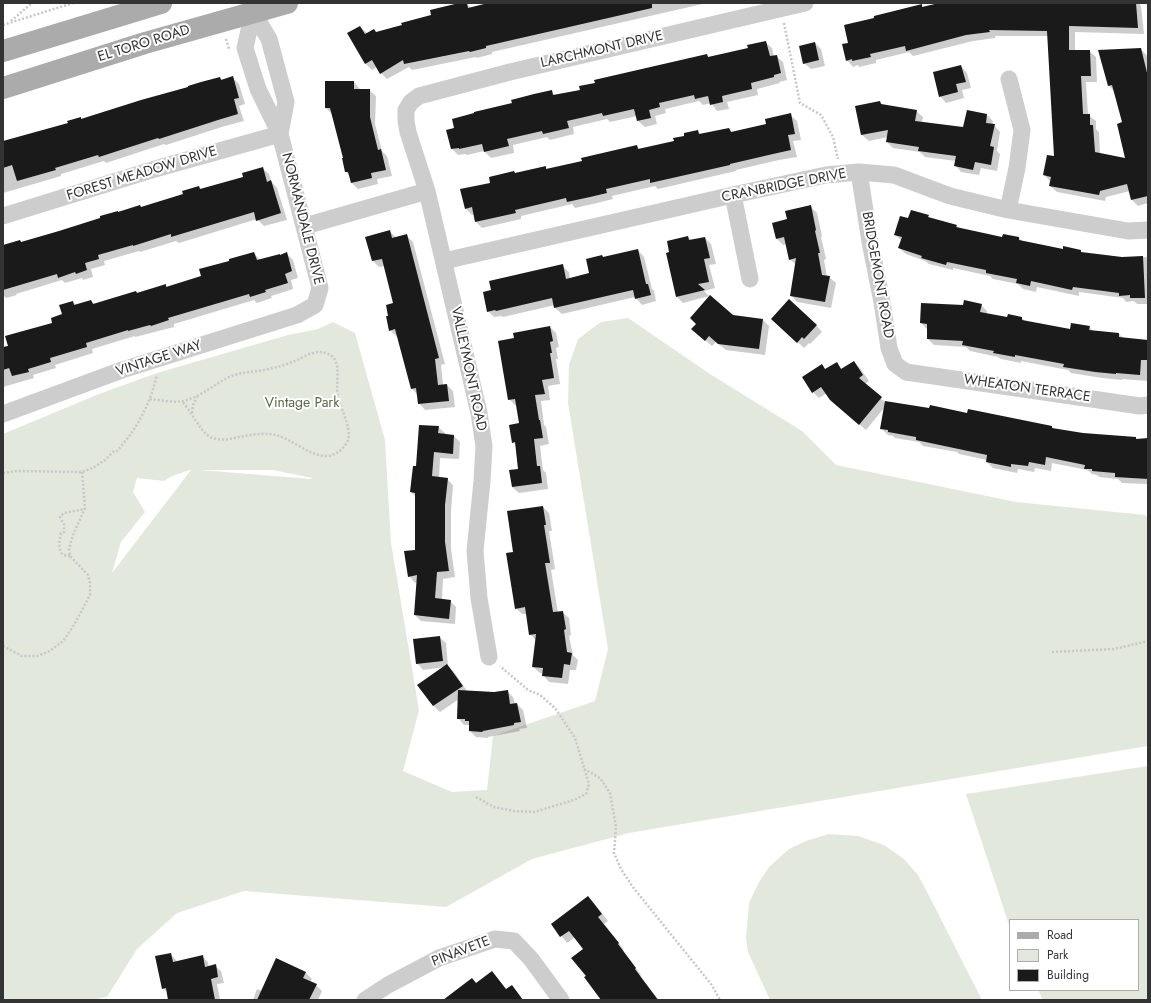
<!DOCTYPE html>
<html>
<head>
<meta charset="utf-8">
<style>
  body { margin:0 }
  #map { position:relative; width:1151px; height:1003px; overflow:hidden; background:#fff; font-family:Jost,sans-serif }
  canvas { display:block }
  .frame { position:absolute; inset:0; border:4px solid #333; pointer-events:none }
  .legend { position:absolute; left:1009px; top:919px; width:130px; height:72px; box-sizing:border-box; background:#fff; border:1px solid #adadad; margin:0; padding:5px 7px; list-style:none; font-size:12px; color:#333 }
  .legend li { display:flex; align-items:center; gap:8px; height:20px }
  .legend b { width:20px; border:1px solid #adadad }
</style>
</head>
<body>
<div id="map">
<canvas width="1151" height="1003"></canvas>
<div class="frame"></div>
<ul class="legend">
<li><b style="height:5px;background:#ababab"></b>Road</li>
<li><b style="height:11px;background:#e3e8dd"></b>Park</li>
<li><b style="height:11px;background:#1a1a1a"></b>Building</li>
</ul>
</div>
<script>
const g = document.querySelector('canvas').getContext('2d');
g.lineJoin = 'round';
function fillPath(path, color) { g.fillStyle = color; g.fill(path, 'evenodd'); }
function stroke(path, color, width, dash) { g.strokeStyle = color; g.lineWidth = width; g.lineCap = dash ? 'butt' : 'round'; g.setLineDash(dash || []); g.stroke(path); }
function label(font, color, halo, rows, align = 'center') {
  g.font = font + ' Jost,sans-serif'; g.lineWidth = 4; g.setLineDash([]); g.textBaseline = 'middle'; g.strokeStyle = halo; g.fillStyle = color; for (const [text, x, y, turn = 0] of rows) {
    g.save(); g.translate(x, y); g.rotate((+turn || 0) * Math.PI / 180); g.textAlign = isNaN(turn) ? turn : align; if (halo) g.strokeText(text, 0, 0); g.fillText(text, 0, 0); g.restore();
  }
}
const green = new Path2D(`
  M628 318 710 374 802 431 836 465 1016 502 1145 515 1148 518V746L629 833 532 859 446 907 244 891 177 913 137 949 107 997 91 1000H3V434L99 394 157 373 288 335 318 329 333 322 355 333 385 440 391 543 419 710 403 771 452 792 487 790 493 736 595 701 608 649 568 403 569 365 578 339 601 322ZM190 470H191L112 573 121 542 145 512 133 492 137 478 164 481 172 476ZM200 470H273L312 478 311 479Z
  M1148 766V1000H1043L1038 990H1138V920H1010V928L966 794Z
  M829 834 858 836 884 845 904 859 918 875 925 888 982 1000H770L748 952 746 938 749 903 759 882 769 867 789 849 806 841Z`);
const shadow = new Path2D(`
  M464 3H466L471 8 493 3H707L492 52V54L477 58 476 57 412 70 409 67 387 79 381 73 377 67 372 70 366 64 349 34 360 27 367 33H376L433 16Z
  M943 3H1139L1141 6 1144 34 1075 32V51H1089L1096 57 1097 82H1086L1088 115 1096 121V129L1099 132 1100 154 1127 159 1123 123 1115 92 1109 86 1099 51 1141 49 1147 56 1148 59V203L1138 206 1132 200 1130 191 1106 197 1105 201 1057 192 1050 186V181L1044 175 1055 157 1049 36H995V38L973 41 913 56 909 52 876 60V63L859 67 858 65 853 67 847 60 849 44 875 18 921 5 924 8Z
  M765 42 772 48 774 57 776 56 783 62 787 80 779 82 780 83 757 89 758 95 727 102 729 109 717 111 711 103 703 105 699 101 665 109 666 113 655 116 657 124 645 127 638 121 637 116 610 122 607 119 573 127 574 134 550 140 547 137 513 145 514 153 491 158 484 151 467 155 465 154 458 155 452 149 447 131 456 129 513 104 551 91 556 96 581 91 707 55 709 58 749 49Z
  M815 43 821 49 825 66 811 69 804 63Z
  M961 66 967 73 971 88 962 90 964 98 946 103 940 96Z
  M232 77 239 84 245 104 239 106 244 121 225 126 166 145 164 144 106 163 104 161 61 174V176L3 193V143L69 124 81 118 82 120 220 78 223 80Z
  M354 82 360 89V90H369L376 96 375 124 382 151 387 156 392 176 377 179 378 184 358 189 352 183 350 176 346 172 344 159 332 114 326 108Z
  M880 102 883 105 916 111 923 117 922 122 964 128 987 115 993 121 992 125H994L1000 132 997 151 1000 154 997 171 981 168 979 175 961 172 955 165 956 161 925 157 920 152 893 148 887 142 888 137 869 141 862 135Z
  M790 115 797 121 801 140 793 141 797 157 779 160 736 170V171L658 189 655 186 612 196 613 199 597 203 575 208 572 204 521 216V219L482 228 476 222 474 214 472 215 466 209 491 184 516 174 545 167 548 170 583 162 637 146 640 149 675 142 697 131 702 135 729 129 733 133 767 125Z
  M262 168 269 174 271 181 277 188 287 220 264 226 257 219 179 243 176 241 140 252 139 251 104 261 105 265 91 269 93 277 83 280 82 278 65 283 62 280 16 294 17 295 6 298 3 295V247L22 243 118 213 141 208 184 195 199 187 202 190 244 177Z
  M810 206 817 213 822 236 821 237 826 259 824 260 827 277H829L836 283 831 308 797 302 791 295 796 265 790 259 787 244 783 245 777 239 789 220Z
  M928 216 930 218 956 225 960 229 1003 238H1019L1022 241 1064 250 1080 251 1083 253 1121 258 1148 257V304H1137L1134 301 1126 302 1123 298 1079 292V296L1037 287 1036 292 1023 289 1018 284 993 279 990 276 953 268V270L929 264 925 261 906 254 899 248 902 241 895 235 909 220Z
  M389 231 396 237 406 235 413 242 445 364 441 365 443 385H447L453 391 455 407 425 410 419 403 418 395 412 389 398 336 397 337 390 330 389 316 394 304 384 266 379 267 373 261Z
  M688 237 692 241 705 238 711 244 716 264 709 265 715 288 704 291 709 296 683 303 677 297Z
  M638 250 644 257 652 289 654 291 656 301 642 305 635 297 562 314 555 308V305L503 317 501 316 494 317 488 311 562 266 569 272 570 279 591 274 604 258Z
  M254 253 260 260 287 254 293 260 298 278 291 280 293 289 271 296 272 298 257 303 254 300 174 324V327L135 337V336L92 349 93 353 55 365 56 368 33 375 34 378 3 387V348L54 323 63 315 73 302 76 305 91 301 95 304 165 285 167 287 203 277 231 261Z
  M981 305 987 311V314L1008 318H1022L1026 322 1071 330 1089 327 1094 332 1119 334 1123 338 1148 341V381L1122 379V380L1102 378 1071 373 1068 370 1021 361V363L1001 359 998 357 970 351 966 347 934 345 928 339 927 329 921 323 964 306Z
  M733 316 763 320 769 326 765 355 726 350 716 342 712 346 699 335Z
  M773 318 816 325 822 332 810 344 809 343 804 348Z
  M550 327 556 333 559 347 556 348 558 359H556L560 384 548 386 550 400 541 401 544 425 546 427 549 444 540 446 543 470 546 473 548 489 519 493 512 487 519 470 516 445 513 442 520 424 517 405H515L509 399 515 339Z
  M854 362 860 368 869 381 865 384 885 402 1052 427 1054 429 1083 434 1136 438 1137 439H1148V481H1147V484L1122 483 1118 479 1099 477 1097 475 1092 474 1087 470 1052 463 1051 471 1035 468 1034 472 1018 469 1017 473 993 468 987 462V460L959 454 957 452 923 446 919 442 895 438 893 436 888 435 881 428 884 408 866 430 834 403 827 393 819 398 813 392 822 366 826 370 836 363 842 369Z
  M438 427 445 433V435L454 436 460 442 459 459 440 458 439 478 447 479 453 485 451 512V549L455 577 443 579 442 600 450 601 456 607 455 624 421 621 415 615 417 582 415 583 409 576 416 550V497L411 492 417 467Z
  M543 507 549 513 552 531H549L555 569 551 570 558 613 562 612 569 618 571 635 569 636 573 655 578 660 576 670H570L568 684 549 682 543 675V673H540L533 667 536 640 530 634 527 614H522L516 608 515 552Z
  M439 637 446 643 448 666 454 672 467 691 494 693 507 691 513 697 515 704H517L523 710 527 728 519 729 520 731 488 737V738L476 737 470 731V725H464L458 718 459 699 440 712 428 700 445 667 423 670 417 663Z
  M588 897 594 903 608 921 604 924 624 950 623 951 641 975 640 976 659 1000H603L587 976 584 949 575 937 567 943 552 924Z
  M170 954 176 960 177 962 202 956 208 962 209 967 215 966 221 971 224 983 217 984 220 1000H169L168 993 163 988Z
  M306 973 312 979 310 982 316 985 322 991 318 1000H253L257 989 262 991Z`);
const building = new Path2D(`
  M459 3H467L468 8 488 3H652V8L486 46V48L470 52 469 51 404 64 403 60 380 74 372 60 365 64 347 33 360 26 365 34 374 29 376 32 402 25 401 23 431 15 430 10Z
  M939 3H1136L1138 28 1069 26V50H1090L1091 76H1081L1083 114H1090V125H1093L1095 152 1125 158 1117 124 1122 122 1112 85 1108 86 1098 50 1141 48 1148 77V196L1131 200 1127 184 1100 191 1099 195 1049 186 1051 177 1043 175 1047 155 1054 156 1047 31 989 30 990 32 966 35 906 51 905 46 870 54 871 57 852 61V59L846 61 842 44 848 43 844 25 874 18V16L922 4V7Z
  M766 41 770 56 777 55 781 73 774 75V77L751 83 752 89 722 96 723 102 710 105 708 96 695 99 694 95 659 103 660 107 649 110 651 118 637 121 634 109 603 116 602 113 567 121 569 128 543 134 542 131 507 139 509 146 484 152 482 144 459 149V148L451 149 446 130 454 128 452 119 474 113V112L512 103 511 100 534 94 552 90 553 95 580 90 579 86 595 83 594 80 707 54 708 57 748 48 747 45Z
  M815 42 819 60 803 64 799 46Z
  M961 65 966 82 956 84 958 92 939 97 933 72Z
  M233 76 239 98 234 99 238 114 218 120 159 139 158 138 99 157 98 155 55 168 56 170 17 181 12 165 3 168V141L68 123 67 121 81 117V119L141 100 188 87V86L201 82 220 77 221 80Z
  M325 81H354V89H370V117L378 150 381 149 386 170 371 173 372 178 351 183 348 172H345L342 158H343L330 108H325Z
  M880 101 881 104 917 110 915 121 963 127 967 110 987 114 986 123 995 124 990 146 994 147 991 165 975 162 973 170 954 166 956 156 918 151 919 147 886 142 888 130 861 135 855 106Z
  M791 113 795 134 788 135 791 150 773 154 730 164V165L650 183V179L606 189 607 193 590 197 567 202 566 198 515 210 516 213 475 222 472 207 465 209 460 189 490 183 489 177 514 171 515 173 546 166V169L582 161 581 158 637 145 638 149 674 141 673 138 684 136V133L698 130 699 134 729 128 731 132 766 124 765 119Z
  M263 167 267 182 271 180 281 213 256 221 254 212 171 237V234L133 246V245L98 255 99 259 85 263 87 270 76 274 75 272 58 278 57 274 3 290V245L20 240 21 242 59 231 100 218V216L118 211V212L140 205 141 207 183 194 182 191 199 186 200 189 243 177 242 173Z
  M811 205 816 230 815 231 820 253H818L822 275 830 276 825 302 790 296 796 258 789 260 784 237 776 239 772 223 787 219 785 211Z
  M911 210 929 215 928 217 957 225 956 227 1002 237 1003 234 1019 237V240L1063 249V246L1081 250V252L1122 257 1143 256 1145 298H1130V295L1119 296V293L1073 287 1072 290 1031 281 1030 286 1016 283 1017 279 986 273V270L947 262 946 265 921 258 922 256 898 248 902 237 894 235 900 216 908 218Z
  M390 230 392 238 407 234 439 358 435 359 438 385 447 384 449 401 418 404 416 388 411 389 395 329 389 331 386 316H388L386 305 393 303 382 259 372 261 365 237Z
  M688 236 689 240 705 237 710 258 704 259 709 282 698 284 705 290 676 297 666 253 669 252 667 241Z
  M638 249 646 284H648L651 295 635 299 633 290 554 308 552 298 496 311 495 310 487 312 483 292 491 290 489 281 563 264 566 279 589 273 586 259 602 255 603 257Z
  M254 252 257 260 280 254V255L287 252 292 271 285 274 288 283 265 290 266 292 250 297 249 294 168 318 169 320 151 326 150 325 128 331V330L86 343 87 347 50 358 51 362 28 369 29 372 12 376 9 368 3 370V347L8 346 5 336 52 323 51 318 62 314 59 305 73 301 74 305 91 300 93 304 136 291 137 293 166 284V287L201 276 199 269 229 261V259Z
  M710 295 733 315 763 319 759 349 718 344 709 336 705 341 691 329 696 324 690 318Z
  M789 299 817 325 804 339 802 337 797 343 771 319Z
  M964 300 982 304 980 312 1007 317 1008 314 1022 317V320L1070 329 1071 323 1090 326 1089 330 1119 333V337L1148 340V360H1141L1140 375 1116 373V374L1095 372 1063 367 1064 364 1015 355V357L993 353 994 351 962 345 963 341 927 339V324L920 323 921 303 963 305Z
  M550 326 553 341 550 342 552 353H550L554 378 542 380 545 394 535 395 539 420H540L543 438 534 439 537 466H540L542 483 512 487 509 470 518 469 515 442 512 443 509 425 519 423 515 399 508 400 498 341 514 338 513 333Z
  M854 361 863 375 859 378 882 397 859 425 830 400 821 387 812 393 802 377 822 364 825 369 837 362 841 369Z
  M885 401 929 408 930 405 967 413 968 409 1052 426V428L1083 433 1136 437V439L1148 438V479L1115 477V473L1092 471V469H1084L1085 465 1046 457 1045 465 1029 462 1028 466 1011 464V467L986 462 987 455 916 440V437L888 432V430L880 429Z
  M419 425 439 426 438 433 454 435 453 454 434 452 432 476 448 478 445 505V542L449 571 437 572 435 598 451 600 449 619 414 615 417 575 408 577 404 551 415 550V493L410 492 413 466H416Z
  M543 506 546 525H544L550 563H545L553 612 563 611 566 629 564 630 567 652 572 653 570 665 564 664 562 678 542 676 543 668 532 667 536 634 529 635 525 607 515 609 506 553 513 552 507 511Z
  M440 636 443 661 416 664 413 639Z
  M447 664 463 686 433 706 417 685Z
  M458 690 494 692 508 690 510 704 517 703 521 722 514 723V725L483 731 482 732 469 731V721H465V719H457Z
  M588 896 602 914 598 917 619 943 618 944 636 968 635 969 658 1000H601L584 977 586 976 571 958 583 949 569 931 560 937 551 924Z
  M171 953 173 962 203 955 205 967 216 964 218 977 211 979 215 1000H168L166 988 162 989 155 956Z
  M276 958 306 972 303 978 317 984 309 1000H257Z
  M492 971 506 989 512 985 523 1000H443L472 978 476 983Z`);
const path = new Path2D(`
  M11 21 32 3
  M784 23 800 103 821 115 833 137 838 159
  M3 25 73 3
  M226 39 229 49
  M150 399C160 400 173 403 183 401 201 397 213 385 229 377 243 371 259 372 273 368 282 366 291 363 299 359 303 357 308 354 313 353 320 351 327 352 333 357 342 366 334 388 339 400 342 412 354 433 346 444 325 473 299 441 276 435 267 433 258 434 249 435 236 437 223 443 210 437 200 431 191 411 182 401
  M192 413 193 405 197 397
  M3 473 17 471 82 472 93 468 105 460 114 451H117C137 429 150 404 157 375
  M70 556 63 555C58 549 59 541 61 533L64 532V523L62 521 60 517 64 513 85 509
  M3 646 22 656H37L50 651 63 641 74 625 90 595V583L88 575 70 556 69 549 73 535 85 508 82 472
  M1052 652 1114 649 1148 641
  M584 769 600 778 610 793 616 827 614 853 621 869 632 886 711 984 720 1000
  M476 797 494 807 514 811 534 812 574 800 586 794 589 784 575 738 555 708 540 695 528 690 500 666`);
const street = new Path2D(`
  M253 12 269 39 286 102 280 134
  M859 172 870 242 882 302 889 348 895 364 906 372 1140 406 1148 405
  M733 195 750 279
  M1008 210 1017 168 1022 130 1009 79
  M3 216 155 169 280 134
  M305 226 427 191
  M444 261 733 195 826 175 859 172 894 175 950 196 1008 210 1128 231 1148 230
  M3 414 122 370 297 315 315 305 320 288 280 134 258 89 245 48 253 12
  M489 657 479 598 475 551 482 481 484 446 479 413 427 191 408 132 406 121V110L411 102 419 96 510 72 805 3
  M365 1000 388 985 439 958 495 939 514 941 531 959 561 1000`);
const primary = new Path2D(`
  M3 51 161 3
  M3 88 145 43 287 3`);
const streetNames = [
  ["EL TORO ROAD",144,44,-17],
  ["LARCHMONT DRIVE",602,50,-13],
  ["FOREST MEADOW DRIVE",142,174,-17],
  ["CRANBRIDGE DRIVE",784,186,-11],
  ["NORMANDALE DRIVE",302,219,76],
  ["BRIDGEMONT ROAD",877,275,80],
  ["VINTAGE WAY",159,359,-18],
  ["VALLEYMONT ROAD",468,369,78],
  ["WHEATON TERRACE",1027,389,8],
  ["PINAVETE",461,952,-21]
];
const parkNames = [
  ["Vintage Park",302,404]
];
fillPath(green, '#e3e8dd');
fillPath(shadow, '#0003');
fillPath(building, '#1a1a1a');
stroke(path, '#c7c7c7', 2.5, [2, 2]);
stroke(street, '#cdcdcd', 17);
stroke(primary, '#ababab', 22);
label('14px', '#333', '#fff', streetNames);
label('14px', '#576a44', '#fff', parkNames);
</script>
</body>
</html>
